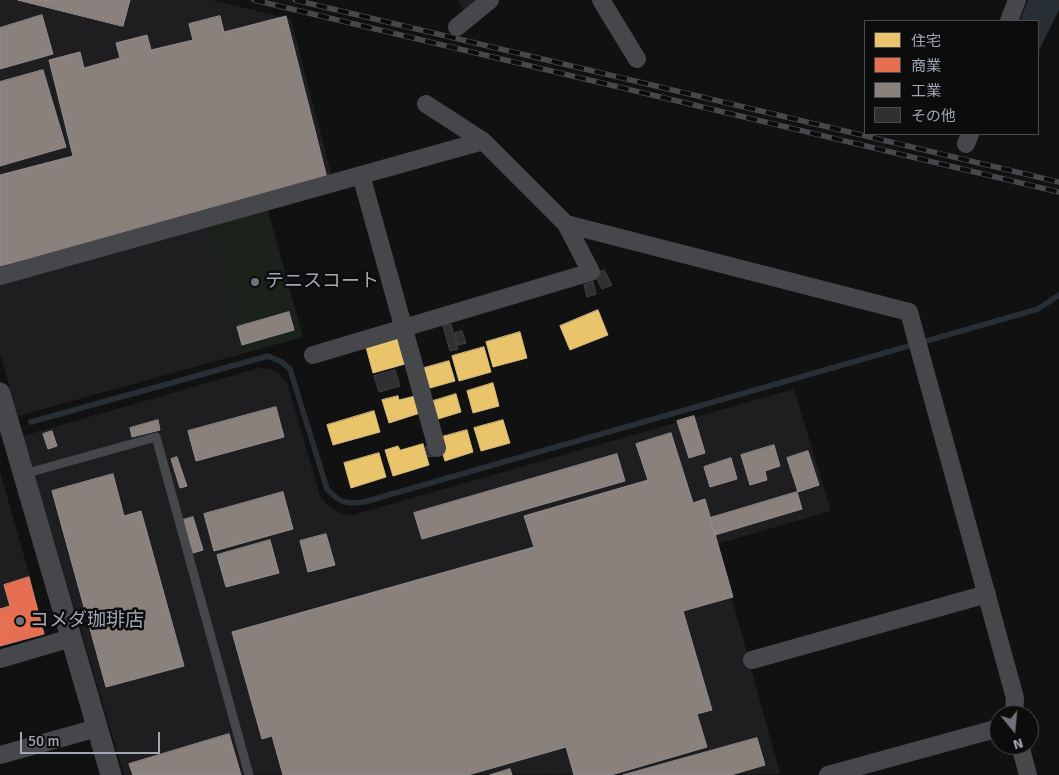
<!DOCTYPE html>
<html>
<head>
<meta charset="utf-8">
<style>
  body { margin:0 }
  #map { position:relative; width:1059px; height:775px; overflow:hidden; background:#111112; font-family:Signika,"Noto Sans JP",sans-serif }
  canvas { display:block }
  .legend { position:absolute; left:864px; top:20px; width:175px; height:115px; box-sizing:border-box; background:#0c0c0d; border:1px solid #484a50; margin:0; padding:6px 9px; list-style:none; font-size:15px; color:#a1a7b4 }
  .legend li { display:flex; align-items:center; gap:10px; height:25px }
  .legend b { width:25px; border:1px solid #484a50 }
  .north { position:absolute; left:989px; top:705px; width:50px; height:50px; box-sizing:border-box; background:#0c0c0d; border:1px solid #484a50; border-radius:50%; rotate:163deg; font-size:14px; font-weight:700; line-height:20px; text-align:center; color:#a1a7b4 }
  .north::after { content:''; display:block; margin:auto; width:18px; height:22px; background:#6f727b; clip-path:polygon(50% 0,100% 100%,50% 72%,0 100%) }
  .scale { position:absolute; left:20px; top:732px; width:140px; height:22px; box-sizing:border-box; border:2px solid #a1a7b4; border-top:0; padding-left:6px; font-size:15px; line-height:18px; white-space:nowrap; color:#a1a7b4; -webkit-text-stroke:4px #0c0c0d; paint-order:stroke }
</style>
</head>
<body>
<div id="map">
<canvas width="1059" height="775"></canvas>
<ul class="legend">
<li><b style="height:14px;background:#e9c46a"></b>住宅</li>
<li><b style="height:14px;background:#e76f51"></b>商業</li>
<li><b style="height:14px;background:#8a817c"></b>工業</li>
<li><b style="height:14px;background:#303032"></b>その他</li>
</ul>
<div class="north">N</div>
<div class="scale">50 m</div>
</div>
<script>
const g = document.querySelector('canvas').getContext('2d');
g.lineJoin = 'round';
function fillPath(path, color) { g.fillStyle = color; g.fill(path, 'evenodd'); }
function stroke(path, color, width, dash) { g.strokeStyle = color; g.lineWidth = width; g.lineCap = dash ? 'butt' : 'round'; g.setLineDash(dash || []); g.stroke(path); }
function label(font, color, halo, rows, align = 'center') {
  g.font = font + ' Signika,"Noto Sans JP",sans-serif'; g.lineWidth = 5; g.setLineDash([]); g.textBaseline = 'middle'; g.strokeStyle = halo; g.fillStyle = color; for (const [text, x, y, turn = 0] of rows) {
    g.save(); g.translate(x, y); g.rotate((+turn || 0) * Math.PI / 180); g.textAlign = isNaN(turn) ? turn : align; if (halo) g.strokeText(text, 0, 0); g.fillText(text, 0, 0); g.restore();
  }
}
const built = new Path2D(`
  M0 0H211L291 19 333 181 0 272Z
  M457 0H482L465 14Z
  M268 210 303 337 18 416 0 353V284Z
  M259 368 270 369 278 373 287 382 320 496 327 505 340 513 353 515 794 389 831 511 717 544 780 774 124 775 23 436Z
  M0 471 46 634 0 647Z`);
const green = new Path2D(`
  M267 211 302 337 244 353 208 227Z`);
const water = new Path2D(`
  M1028 0H1059V10L1038 52V21H1020Z`);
const homes = new Path2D(`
  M598 310 608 335 570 350 560 326Z
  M520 332 527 358 493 367 486 342Z
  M397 338 405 364 373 373 366 347Z
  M484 347 491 372 459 381 452 356Z
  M449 361 455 381 430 388 424 368Z
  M493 383 499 406 473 413 467 391Z
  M456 394 461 412 438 419 433 401Z
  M398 396 399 400 415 396 420 413 389 423 382 400Z
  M374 411 380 432 333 445 327 425Z
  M503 420 510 443 481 451 474 428Z
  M467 430 473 452 445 461 438 438Z
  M423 444 429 465 393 476 385 450 398 446 400 450Z
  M379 453 386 477 351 488 344 463Z`);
const shops = new Path2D(`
  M29 577 44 634 0 646V609L10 606 4 585Z`);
const industry = new Path2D(`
  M18 0H130L123 26Z
  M42 15 53 54 0 69V28Z
  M220 16 224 32 286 16 328 182 0 266V175L73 156 49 60 80 52 84 68 120 58 116 43 147 35 151 50 193 40 189 24Z
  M43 70 66 147 0 166V82Z
  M289 312 294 330 242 345 237 327Z
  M276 407 284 437 196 461 188 431Z
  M694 416 705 453 689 458 677 421Z
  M158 420 160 430 132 437 130 428Z
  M52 431 57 446 48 449 43 434Z
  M671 433 693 503 705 499 733 597 683 611 712 710 697 714 707 747 611 775H574L566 747 468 775H283L272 736 262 739 232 632 534 547 524 516 648 480 636 444Z
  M774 445 780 466 765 471 767 480 750 485 741 455Z
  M808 451 819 485 798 492 787 458Z
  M617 454 625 481 422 539 414 513Z
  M177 457 187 486 180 488 171 459Z
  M731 458 737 479 710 487 704 467Z
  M113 474 124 516 141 511 184 666 106 687 52 491Z
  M283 492 293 529 214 551 204 514Z
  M797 492 802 509 715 535 710 518Z
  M193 517 203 550 193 553 183 520Z
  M326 534 335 565 308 572 300 541Z
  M270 540 279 573 226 587 217 555Z
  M229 734 241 775H133L129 764Z
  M757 738 765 765 731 775H623Z
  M510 769 512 775H490Z`);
const stream = new Path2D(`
  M31 422 268 356 282 362 290 369 327 489C340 503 345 504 364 502L1038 309 1059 295`);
const building = new Path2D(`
  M604 270 612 285 602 289 595 275Z
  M593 282 596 294 587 297 584 285Z
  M451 324 458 349 450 351 443 326Z
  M462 331 466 343 458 345 455 333Z
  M395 370 400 386 379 392 374 376Z
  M431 446 434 456 428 457 425 447Z`);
const service = new Path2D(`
  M24 474 156 437 249 775`);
const minor = new Path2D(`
  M601 0 637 59
  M1009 21 1017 0
  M457 27 490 0
  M966 144 970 134
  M361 175 437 448
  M566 224 909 312 1015 698 1014 715
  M0 276 483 141
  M313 355 591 272 566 224 483 141 426 104
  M0 659 71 638
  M752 660 987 594
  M1020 745 1028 775
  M0 755 97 728
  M828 775 999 728`);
const tertiary = new Path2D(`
  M0 393 111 775`);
const rail = new Path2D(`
  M254 0 1059 192
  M295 0 1059 182`);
const markers = [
  [255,282,5,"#6f727b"],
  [20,621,5,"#6f727b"]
];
const poiNames = [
  ["テニスコート",265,282],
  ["コメダ珈琲店",30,621]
];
fillPath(built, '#1e1e20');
fillPath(green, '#1b221c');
fillPath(water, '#272f35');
fillPath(homes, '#e9c46a');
stroke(homes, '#d3bb80', 1);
fillPath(shops, '#e76f51');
stroke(shops, '#d2806f', 1);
fillPath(industry, '#8a817c');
stroke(industry, '#918c8d', 1);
stroke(stream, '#272f35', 5.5);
fillPath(building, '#303032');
stroke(building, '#404246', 1);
stroke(service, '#46474b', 9);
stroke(minor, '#46474b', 18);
stroke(tertiary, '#46474b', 21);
stroke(rail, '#46484b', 5.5);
stroke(rail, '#0c0c0d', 4, [11]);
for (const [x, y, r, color] of markers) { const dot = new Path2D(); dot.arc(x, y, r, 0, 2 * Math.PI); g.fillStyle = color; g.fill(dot); stroke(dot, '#0c0c0d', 2); }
label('19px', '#a1a7b4', '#0c0c0d', poiNames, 'left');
</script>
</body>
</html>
